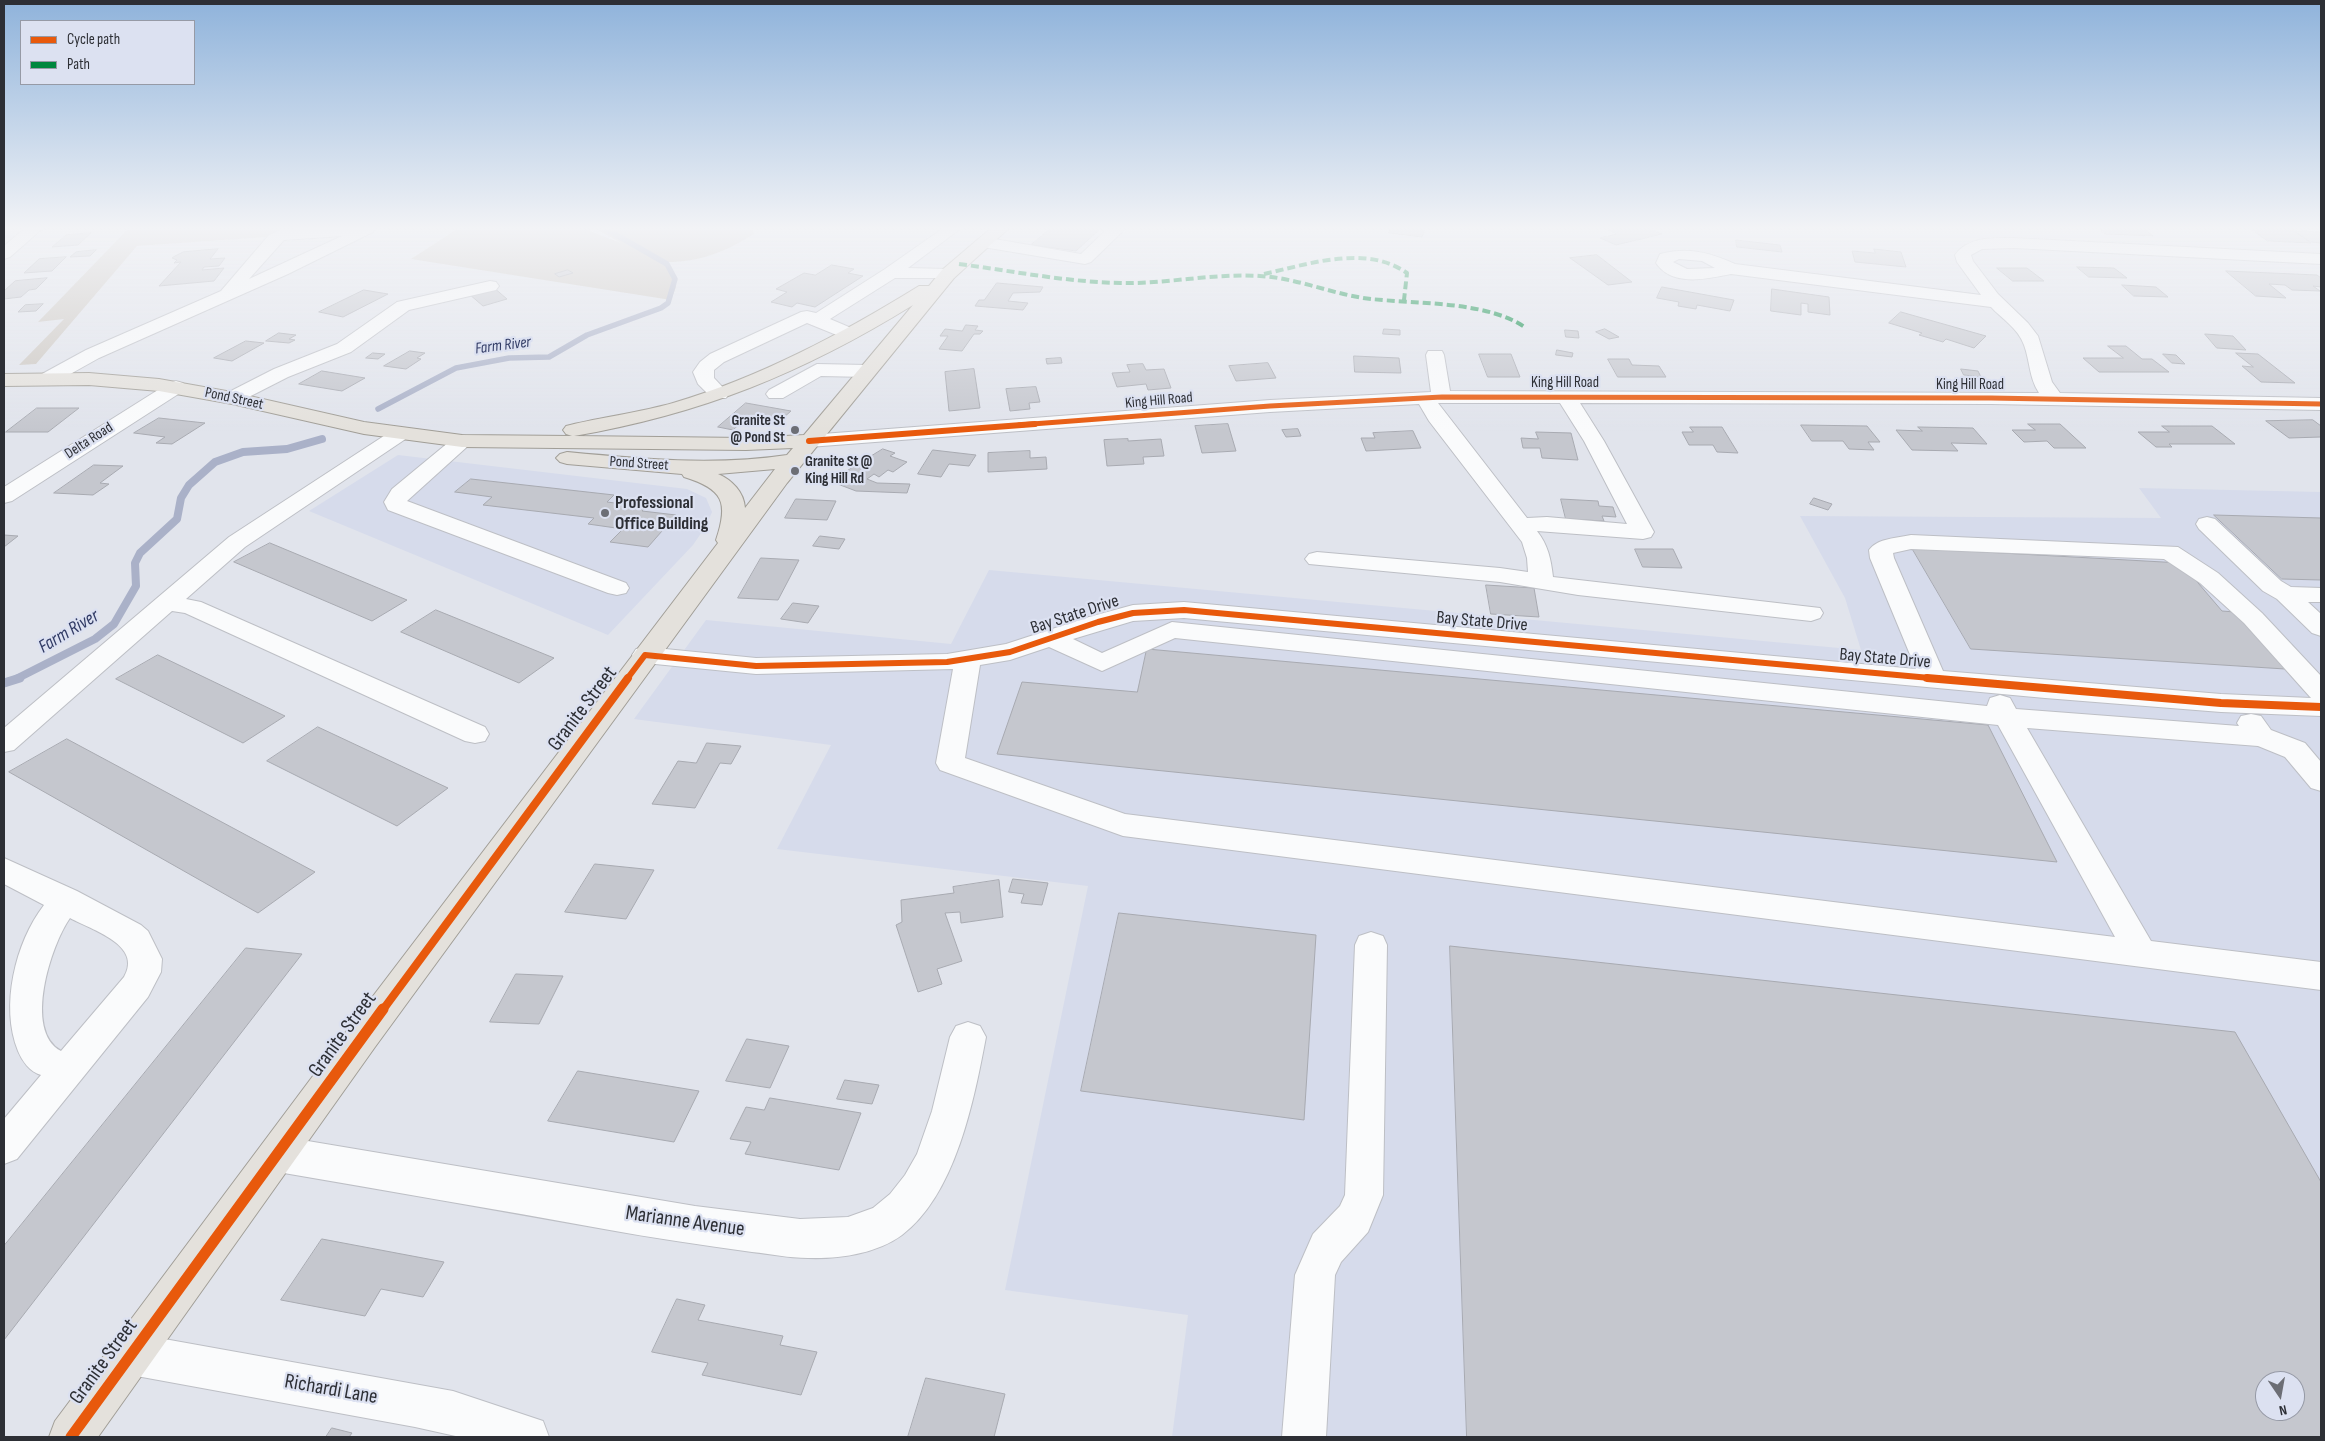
<!DOCTYPE html>
<html>
<head>
<meta charset="utf-8">
<style>
  body { margin:0 }
  #map { position:relative; width:2325px; height:1441px; overflow:hidden; background:#e1e4ec; font-family:"Sofia Sans Condensed",sans-serif }
  canvas { display:block }
  .frame { position:absolute; inset:0; border:5px solid #2d2f35; pointer-events:none }
  .legend { position:absolute; left:20px; top:20px; width:175px; height:65px; box-sizing:border-box; background:#dce1f1; border:1px solid #969aa6; margin:0; padding:6px 9px; list-style:none; font-size:15px; color:#2d2f35 }
  .legend li { display:flex; align-items:center; gap:10px; height:25px }
  .legend b { width:25px; border:1px solid #969aa6 }
  .north { position:absolute; left:2255px; top:1371px; width:50px; height:50px; box-sizing:border-box; background:#dce1f1; border:1px solid #969aa6; border-radius:50%; rotate:168deg; font-size:14px; font-weight:700; line-height:20px; text-align:center; color:#2d2f35 }
  .north::after { content:''; display:block; margin:auto; width:18px; height:22px; background:#6c6e75; clip-path:polygon(50% 0,100% 100%,50% 72%,0 100%) }
</style>
</head>
<body>
<div id="map">
<canvas width="2325" height="1441"></canvas>
<div class="frame"></div>
<ul class="legend">
<li><b style="height:6px;background:#e8590c"></b>Cycle path</li>
<li><b style="height:6px;background:#00873e"></b>Path</li>
</ul>
<div class="north">N</div>
</div>
<script>
const g = document.querySelector('canvas').getContext('2d');
g.lineJoin = 'round';
function fillPath(path, color) { g.fillStyle = color; g.fill(path, 'evenodd'); }
function stroke(path, color, width, dash) { g.strokeStyle = color; g.lineWidth = width; g.lineCap = dash ? 'butt' : 'round'; g.setLineDash(dash || []); g.stroke(path); }
function label(font, color, halo, rows, align = 'center') {
  g.font = font + ' "Sofia Sans Condensed",sans-serif'; g.lineWidth = 4.5; g.setLineDash([]); g.textBaseline = 'middle'; g.strokeStyle = halo; g.fillStyle = color; for (const [text, x, y, turn = 0] of rows) {
    g.save(); g.translate(x, y); g.rotate((+turn || 0) * Math.PI / 180); g.textAlign = isNaN(turn) ? turn : align; if (halo) g.strokeText(text, 0, 0); g.fillText(text, 0, 0); g.restore();
  }
}
const built = new Path2D(`
  M398 455 687 489 706 498 712 512 706 526 693 545 608 635 309 511Z
  M2139 488 2321 492V1437H1172L1188 1315 1005 1290 1088 886 777 849 831 745 634 719 706 620 951 644 989 570 1861 650 1845 598 1800 516 2161 518ZM2265 1381H2295V1411H2265Z`);
const green = new Path2D(`
  M128 229H383L137 246 36 364 19 365 64 319 38 322Z
  M457 229H585L621 243 596 229H753L754 234C726 252 699 262 667 262L676 287 671 300 411 259Z`);
const streamFar2 = new Path2D(`
  M378 409 456 368 509 358 549 357 587 335 661 308 668 303 675 279 667 264 606 229`);
const streamFar1 = new Path2D(`
  M16 679 95 639 114 624 136 586 135 563 140 553 177 519 181 498 189 485 215 462 243 452 287 449 322 439`);
const stream = new Path2D(`
  M4 683 20 678`);
const building = new Path2D(`
  M1050 229H1100L1076 251 1031 245Z
  M1390 229H1425L1422 237 1389 233Z
  M1607 229H1650L1662 234 1616 245 1600 238 1616 234Z
  M2100 229H2145L2153 236 2105 234Z
  M2251 229H2291L2311 243 2268 241Z
  M2295 231 2321 232V243L2311 242Z
  M91 233 78 245 52 247 66 235Z
  M1736 240 1780 245 1782 252 1737 247Z
  M218 249 210 259 225 258 219 266 204 267 202 270 224 268 214 281 159 286 181 262 174 263 177 260 172 258 175 256 183 252Z
  M1874 249 1901 252 1906 267 1855 262 1852 251 1875 253Z
  M96 250 90 256 70 257 76 252Z
  M1597 255 1632 282 1608 285 1570 258Z
  M66 257 52 271 24 273 39 259Z
  M832 265 854 269 848 273 863 276 815 307 797 303 792 307 771 302 787 292 776 289 804 273 815 275Z
  M2077 267 2114 268 2127 278 2089 277Z
  M1997 268H2027L2044 281H2013Z
  M568 270 573 273 559 277 555 274Z
  M2226 271 2317 275 2321 278V287L2313 286 2320 291 2292 290 2285 285 2269 284 2286 298 2256 296Z
  M47 278 36 289 29 290 21 297 4 299V291L15 281Z
  M997 283 1043 287 1040 292 1013 293 1008 301 1028 303 1023 310 975 306 979 300H984Z
  M2122 285 2156 287 2168 297 2134 296Z
  M493 287 507 299 483 306 469 294Z
  M1662 287 1734 300 1730 311 1697 305 1696 309 1678 306 1679 302 1657 298Z
  M1772 289 1829 297 1830 315 1808 312V304L1801 303V315L1771 311Z
  M364 290 388 294 343 317 319 312Z
  M43 304 36 311 18 312 25 305Z
  M1901 312 1986 336 1974 348 1946 339 1943 342 1919 335 1922 333 1889 323Z
  M966 325 978 326 975 330 983 331 980 334H974L962 351 939 349 948 336H940L945 329 962 331Z
  M1384 329 1400 330V335L1383 334Z
  M1605 329 1619 337 1609 339 1596 332Z
  M1565 330 1578 331 1579 338 1566 337Z
  M279 333 296 335 289 339 295 340 289 343 266 341Z
  M2205 334 2233 336 2246 350 2217 348Z
  M246 341 264 343 232 361 214 358Z
  M2108 346H2126L2142 359H2152L2169 372H2099L2083 358H2123Z
  M1557 350 1573 353 1572 357 1556 355Z
  M410 351 425 353 417 358 421 359 406 369 384 366Z
  M373 353 385 354 378 359 366 358Z
  M2236 353 2258 354 2295 383 2261 382 2242 366 2253 367Z
  M1479 354H1511L1520 377H1488Z
  M2163 354 2176 355 2185 364 2172 363Z
  M1354 356 1399 358 1401 373 1355 372Z
  M1061 358 1062 363 1047 364 1046 359Z
  M1608 359H1629L1632 365 1659 366 1666 377H1618Z
  M1268 363 1276 378 1236 381 1229 366Z
  M1143 364 1146 370 1164 369 1171 388 1148 390 1146 384 1117 387 1112 373 1130 372 1127 365Z
  M974 369 980 408 949 411 945 372Z
  M1961 369 1978 371 1981 377 1964 375Z
  M322 371 365 378 342 391 299 384Z
  M1036 387 1040 402 1029 403 1030 409 1010 411 1006 389Z
  M746 403 791 411 775 425 744 420 733 430 718 427Z
  M37 408H79L48 432H6Z
  M159 418 205 423 172 444 156 443 165 437 134 433Z
  M2313 420 2321 426V437L2289 438 2266 421Z
  M1228 424 1236 451 1202 453 1195 426Z
  M2028 424H2060L2086 448H2054L2047 441 2024 442 2012 430H2035Z
  M1801 425 1867 426 1880 442H1868L1874 450 1849 449 1843 441H1812Z
  M2162 426H2212L2235 444H2169L2172 447H2156L2138 432H2169Z
  M1690 427H1722L1738 453 1717 452 1713 445H1689L1682 432H1693Z
  M1918 427 1973 428 1987 444 1951 443 1958 451 1912 450 1896 430 1922 431Z
  M1298 429 1301 436 1286 437 1282 430Z
  M1413 431 1421 448 1366 451 1361 438H1375L1373 433Z
  M1536 432 1571 433 1578 460 1542 458 1540 448H1523L1521 438 1538 439Z
  M1128 439V441L1161 439 1164 456 1143 457 1144 464 1107 466 1104 440Z
  M883 449 895 453 890 456 907 462 893 472 888 470 879 477 874 474 867 479 877 483 910 484 907 493 856 491 835 483 848 475 844 473Z
  M933 450 976 455 969 466 949 464 941 477 918 474Z
  M1030 451V458L1046 457 1047 469 988 472V453Z
  M94 465 123 466 100 483 109 484 93 495 54 493Z
  M471 479 614 495 607 502 646 507 642 511 676 515 648 547 610 542 623 529 588 524 594 518 483 505 492 497 455 492Z
  M1814 498 1832 504 1828 510 1810 504Z
  M796 499 836 501 827 520 785 518Z
  M1561 499 1598 501 1599 506 1613 507 1616 517 1602 516 1604 521 1566 519Z
  M2214 515 2321 518V580L2282 579Z
  M4 535 18 536 4 547Z
  M820 536 845 539 839 549 813 546Z
  M270 543 407 600 372 621 234 562Z
  M1912 548 2181 563 2222 611 2235 612 2285 669 1971 649Z
  M1635 549H1673L1682 568 1643 567Z
  M761 558 799 560 778 600 738 598Z
  M1486 585 1534 588 1539 617 1491 614Z
  M793 603 819 606 808 623 781 619Z
  M436 610 554 658 519 683 401 632Z
  M1147 649 1988 725 2057 862 997 754 1022 682 1137 692Z
  M158 655 285 716 243 743 116 679Z
  M318 727 448 788 397 826 267 761Z
  M67 739 315 872 258 913 9 772Z
  M707 743 741 746 731 764 720 763 695 808 652 804 678 761 696 763Z
  M595 864 654 870 626 919 565 912Z
  M1013 879 1048 883 1042 905 1021 903 1024 894 1009 892Z
  M999 880 1003 917 961 923 960 912 945 913 962 961 937 969 942 984 918 992 896 925 902 922 901 900 954 893 953 887Z
  M1119 913 1316 935 1304 1120 1081 1091Z
  M1450 946 2235 1032 2321 1182V1437H1467ZM2265 1381H2295V1411H2265Z
  M246 948 302 954 4 1340V1246Z
  M516 974 563 976 539 1024 490 1022Z
  M747 1039 789 1046 770 1088 726 1081Z
  M578 1071 699 1091 674 1142 548 1121Z
  M845 1080 879 1085 872 1104 837 1099Z
  M770 1098 861 1113 839 1170 745 1154 751 1142 730 1139 746 1107 764 1110Z
  M322 1239 444 1262 423 1297 381 1289 365 1316 281 1300Z
  M677 1299 705 1305 698 1320 783 1336 780 1345 817 1352 801 1395 702 1375 708 1363 652 1352Z
  M926 1378 1005 1394 994 1437H908Z
  M332 1428 352 1433 349 1437H326Z`);
const minor = new Path2D(`
  M24 229H42L10 257 4 259V246Z
  M299 229H375L373 232 288 274 99 358 56 382H42L39 378 42 374 86 350 221 291 269 235 281 230ZM342 236 249 279 284 240Z
  M942 229H960L908 268 948 269 954 270 956 274 954 278H895L830 319 856 330 859 334 856 338H844L807 323 724 362 714 370V378L729 394 726 398H712L698 384 693 372 700 362 710 354 801 312 807 311 816 313 885 269Z
  M1102 229 1124 230 1091 262 1085 264 983 247 975 242 983 237 1081 254 1104 232Z
  M2014 238 2321 254V264L2014 248 1982 249 1971 255 1973 261 1998 294 2028 323 2038 336 2052 382 2060 393 2321 398V410L1991 404 1580 403 1604 441 1654 532 1651 537 1643 539 1537 531C1548 545 1551 559 1553 577L1820 608 1823 613 1820 618 1811 621 1578 595 1500 582 1309 564 1305 559 1309 554 1317 552 1500 568 1528 572 1527 558 1522 542 1429 421 1419 404 1270 412 809 447 802 445 799 441 802 437 809 435 1270 400 1431 392 1426 355 1428 351H1442L1444 355 1450 391 2039 393C2029 378 2030 361 2024 345 2018 328 2002 319 1991 307L1731 274C1707 279 1672 287 1656 263L1660 254C1688 247 1709 252 1735 264L1981 295 1957 262 1955 255C1968 236 1994 238 2014 238ZM1679 259 1702 261 1715 268 1687 269 1673 262ZM1438 403H1560L1584 441 1627 524 1547 517 1527 518Z
  M490 281 496 282 499 286 496 290 409 310 351 352 288 377 239 402H225L222 398 225 394 274 369 337 344 397 302Z
  M817 364 867 365 874 367 877 371 874 375 867 377 821 376 783 398H769L766 394 769 390Z
  M176 381 183 383 186 387 183 391 12 501 4 503V487L169 383Z
  M400 428 407 430 410 434 407 438 245 547 186 599 201 602 485 727 489 734 485 741 475 743 465 741 185 613 172 611 14 750 4 752V728L229 537 393 430Z
  M462 435 469 437 472 441 469 445 407 501 626 583 629 588 626 593 617 595 608 593 388 510 384 502 392 489 455 437Z
  M2207 517 2215 519 2281 581 2291 587 2321 588V602H2308L2321 614V636L2312 633 2277 599 2263 591 2199 529 2196 524 2199 519Z
  M1911 535 2178 547 2218 573 2262 613 2321 676V716L2221 712 2045 698 1184 618 1133 621 1073 639 1102 653 1172 622 1987 706 1990 698 2000 695 2010 698 2016 709 2239 726 2237 723 2241 716 2251 714 2261 716 2271 730 2305 743 2321 762V791L2311 788 2285 757 2258 746 2027 728 2151 941 2321 962V990L1123 836 940 770 936 763 953 669 756 674 645 663 636 661 632 655 636 649 645 647 756 658 947 654 1006 644 1089 617 1133 605 1184 602 1916 669 1870 558 1869 550C1878 538 1897 538 1911 535ZM1911 549 2164 559 2200 583 2244 623 2311 698 2221 694 1943 671 1894 558 1893 553ZM1175 638 1998 725 2115 937 1125 814 965 758 980 665 1010 660 1049 647 1102 671Z
  M4 858 77 891 141 925 148 931 162 959 161 972 148 997 17 1159 4 1164V1119L41 1075C30 1072 22 1061 18 1051 0 1006 15 943 44 905L4 884ZM70 918C92 930 143 945 124 977L61 1051C23 1031 51 945 70 918Z
  M1371 932 1383 936 1387 945 1383 1195 1368 1232 1341 1262 1335 1275 1326 1437H1282L1295 1275 1313 1234 1340 1206 1345 1195 1355 945 1359 936Z
  M968 1022 980 1026 986 1037C974 1100 956 1194 902 1235 876 1254 839 1259 808 1258 789 1258 771 1254 752 1252 702 1245 653 1238 604 1229 495 1209 387 1191 278 1172L265 1166 259 1154 265 1142 278 1136 695 1206 800 1219 848 1217 873 1208 890 1194 905 1175 917 1154 932 1111 950 1037 956 1026Z
  M131 1333 453 1391 543 1421 549 1437H460L415 1427 131 1375 116 1369 110 1354 116 1339Z`);
const major = new Path2D(`
  M990 229H1008L954 278 787 483 375 1047 98 1437H49L55 1421 351 1025 718 543 716 540C729 502 723 489 684 477L682 474 567 464 560 462 556 458 560 454 567 452C641 459 714 466 787 455L793 448 746 450 462 447 364 434 232 404 159 391 89 385 4 386V374L89 373 159 379 232 392 364 422 462 435 572 436 566 434 563 430 566 426C601 417 638 413 673 403 761 377 841 334 919 286H929L942 270ZM913 305 804 435 746 438 574 436C702 414 803 373 913 305ZM775 469 745 508C744 492 732 480 718 474Z`);
const quiet = new Path2D(`
  M959 264C1013 271 1066 282 1121 283 1167 284 1214 273 1260 276 1298 278 1334 295 1371 299 1418 304 1488 301 1526 328
  M1264 274C1309 264 1366 244 1407 273L1404 300`);
const cyclewayFar3 = new Path2D(`
  M1019 425 1270 406 1442 397 1991 398 2321 404`);
const cyclewayFar2 = new Path2D(`
  M809 441 1035 424
  M627 679 645 655 756 666 947 662 1010 652 1098 622 1133 613 1184 610 1941 679`);
const cyclewayFar1 = new Path2D(`
  M1927 678 2221 703 2321 707
  M382 1011 628 678`);
const cycleway = new Path2D(`
  M71 1437 383 1009`);
const markers = [
  [795,430,5,"#6c6e75"],
  [795,471,5,"#6c6e75"],
  [605,513,5,"#6c6e75"]
];
const farStreetnames = [
  ["King Hill Road",1565,383],
  ["King Hill Road",1970,385],
  ["Pond Street",234,399,12],
  ["King Hill Road",1159,401,-5],
  ["Delta Road",89,441,-33],
  ["Pond Street",639,464,4]
];
const farPoinames = [
  ["Granite St",785,421],
  ["@ Pond St",785,438],
  ["Granite St @",805,462,"left"],
  ["King Hill Rd",805,479,"left"]
];
const farWaternames = [
  ["Farm River",503,346,-7]
];
const poiNames = [
  ["Professional",615,503],
  ["Office Building",615,524]
];
const streetNames = [
  ["Bay State Drive",1075,615,-18],
  ["Bay State Drive",1482,622,5],
  ["Bay State Drive",1885,659,5]
];
const waterNames = [
  ["Farm River",69,632,-31]
];
const nearStreetnames = [
  ["Granite Street",583,709,-53],
  ["Granite Street",343,1035,-54],
  ["Marianne Avenue",685,1222,8],
  ["Granite Street",104,1362,-54],
  ["Richardi Lane",331,1390,10]
];
fillPath(built, '#d6dbeb');
fillPath(green, '#ccc7c1');
stroke(streamFar2, '#aab1c8', 5.5);
stroke(streamFar1, '#aab1c8', 8);
stroke(stream, '#aab1c8', 9);
fillPath(building, '#c5c7ce');
stroke(building, '#a8aab1', 1);
stroke(minor, '#bdbfc5', 2);
stroke(major, '#a19e97', 2);
fillPath(minor, '#fafbfc');
fillPath(major, '#e4e1dc');
stroke(quiet, '#00873e', 4, [8, 4]);
stroke(cyclewayFar3, '#e8590c', 5);
stroke(cyclewayFar2, '#e8590c', 6);
stroke(cyclewayFar1, '#e8590c', 8);
stroke(cycleway, '#e8590c', 11);
const sky = g.createLinearGradient(0, 0, 0, 431);
sky.addColorStop(0, '#8fb3db');
sky.addColorStop(0.53, '#f2f3f6');
sky.addColorStop(1, '#f2f3f600');
g.fillStyle = sky;
g.fillRect(0, 0, 2325, 431);
for (const [x, y, r, color] of markers) { const dot = new Path2D(); dot.arc(x, y, r, 0, 2 * Math.PI); g.fillStyle = color; g.fill(dot); stroke(dot, '#dce1f1', 2); }
label('15px', '#2d2f35', '#dce1f1', farStreetnames);
label('bold 15px', '#2d2f35', '#dce1f1', farPoinames, 'right');
label('italic 16px', '#313b65', '#dce1f1', farWaternames);
label('bold 18px', '#2d2f35', '#dce1f1', poiNames, 'left');
label('18px', '#2d2f35', '#dce1f1', streetNames);
label('italic 19px', '#313b65', '#dce1f1', waterNames);
label('21px', '#2d2f35', '#dce1f1', nearStreetnames);
</script>
</body>
</html>
